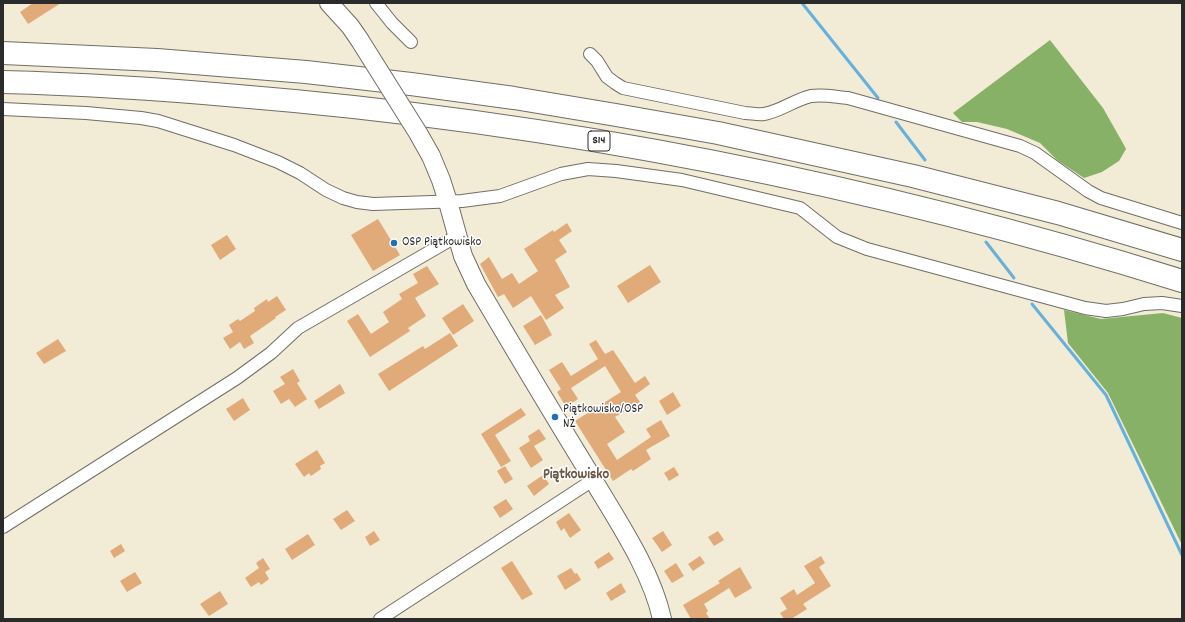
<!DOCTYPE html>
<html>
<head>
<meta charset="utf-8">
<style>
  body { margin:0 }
  #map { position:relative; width:1185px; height:622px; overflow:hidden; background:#f2ebd5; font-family:Dekko,sans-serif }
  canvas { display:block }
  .frame { position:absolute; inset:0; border:4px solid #2b2b2b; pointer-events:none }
</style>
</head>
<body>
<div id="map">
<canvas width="1185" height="622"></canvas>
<div class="frame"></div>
</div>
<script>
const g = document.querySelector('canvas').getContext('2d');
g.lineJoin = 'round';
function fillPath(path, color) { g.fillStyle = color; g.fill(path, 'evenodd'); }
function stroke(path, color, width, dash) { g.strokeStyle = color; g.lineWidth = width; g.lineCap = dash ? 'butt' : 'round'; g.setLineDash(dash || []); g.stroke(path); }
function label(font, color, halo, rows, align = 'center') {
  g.font = font + ' Dekko,sans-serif'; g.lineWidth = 3; g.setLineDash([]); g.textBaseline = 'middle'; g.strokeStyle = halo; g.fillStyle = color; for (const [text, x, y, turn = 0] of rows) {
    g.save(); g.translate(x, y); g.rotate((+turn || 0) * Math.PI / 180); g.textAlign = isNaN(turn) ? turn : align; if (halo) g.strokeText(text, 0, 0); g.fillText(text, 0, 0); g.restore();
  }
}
const forest = new Path2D(`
  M1050 40 1103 108 1124 145 1126 149 1119 161 1102 172 1084 178 1057 160 1040 143 1007 129 977 122H962L953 113Z
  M1064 310 1101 319 1163 313 1182 318V545L1108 393 1068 343Z`);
const stream = new Path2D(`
  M802 3 878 98
  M896 122 925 160
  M986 242 1014 278
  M1032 304 1106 395 1182 555`);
const building = new Path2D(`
  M33 3H61L28 24 20 12Z
  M378 219 400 255 373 271 351 235Z
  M567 223 572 231 559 240 567 252 555 260 570 287 555 295 564 308 546 320 531 296 513 308 504 294 498 297 480 264 489 257 502 279 512 273 519 284 538 271 524 249 553 230 554 232Z
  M227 235 236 249 220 260 211 245Z
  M650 265 661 282 628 303 617 286Z
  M427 266 439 284 415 298 426 316 408 328 410 331 370 357 347 321 358 314 371 334 389 322 383 312 402 299 399 294 418 283 413 274Z
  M277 296 286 310 275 317 276 318 250 336 254 343 244 349 240 342 230 349 223 338 233 332 229 325 238 319 240 321 255 311 254 308 267 299 268 302Z
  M463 304 474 321 453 335 442 318Z
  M541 315 552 335 535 345 523 326Z
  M450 333 458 346 389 391 378 374 423 346 425 349Z
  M58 339 66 351 44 364 36 353Z
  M596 340 605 354 613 350 635 383 645 376 650 384 635 395 640 402 615 417 625 432 607 444 617 460 651 437 646 429 661 420 670 436 646 450 651 459 633 471 631 469 613 481 575 421 621 392 605 366 571 388 578 399 566 407 557 392 561 389 549 370 562 362 571 376 598 359 589 344Z
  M293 369 300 381 297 383 307 399 295 407 289 399 281 404 273 391 285 384 280 377Z
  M340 384 345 393 319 409 314 401Z
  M673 392 681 406 667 415 659 401Z
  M243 398 250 410 234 421 226 409Z
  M521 408 526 415 495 435 511 461 501 467 481 434Z
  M539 429 546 439 534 446 543 460 531 468 519 448 530 441 528 436Z
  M317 450 325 463 320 466 321 469 311 476 309 473 304 477 295 464Z
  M505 466 513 479 505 484 497 471Z
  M674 467 679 475 669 481 664 473Z
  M543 475 549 484 534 496 527 486Z
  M506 499 513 509 500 518 493 507Z
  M347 510 355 521 341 530 333 519Z
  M569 513 581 530 570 538 564 528 561 531 556 522Z
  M374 531 380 540 370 546 365 537Z
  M663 531 672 545 662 552 652 538Z
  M718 531 724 540 714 546 708 537Z
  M308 534 315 545 292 560 285 549Z
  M121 544 125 551 114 558 110 551Z
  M609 552 614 559 598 569 594 562Z
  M700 556 705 563 693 571 688 564Z
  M821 556 825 563 819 567 831 586 803 604 807 609 791 619H784L780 613 787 609 780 598 794 589 797 595 815 583 804 566Z
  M263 558 270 569 265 572 269 579 261 585 259 582 251 587 245 578 259 568 256 563Z
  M512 561 533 594 522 600 501 568Z
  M676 563 684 576 672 583 664 571Z
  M740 567 752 588 735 598 729 588 704 604 708 611 706 613 710 619H691L683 605 720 583 718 581Z
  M571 568 575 574 577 573 581 580 565 590 557 576Z
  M135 572 142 583 127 592 120 581Z
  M621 583 626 592 611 601 606 593Z
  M220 591 228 604 209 616 200 604Z`);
const street = new Path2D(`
  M376 3 392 23 411 42
  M590 54 597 61 607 77 615 83 623 88 745 113C751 113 758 115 764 114 781 111 794 100 811 96 823 94 836 97 848 98L1020 146 1035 153 1088 191 1101 198 1182 223
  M3 109 86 113 141 118 158 121 234 145 278 162 300 173 326 190 343 198 357 202 373 204 462 201 500 196 561 174 588 169 616 171 682 180 800 208 837 237 867 249 1085 308 1106 311 1123 309 1144 304 1162 303 1182 306
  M3 527 237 378 271 353 298 328 450 240
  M380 619 593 480`);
const secondary = new Path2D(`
  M329 3 350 26 359 39
  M431 156 441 180 448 202 463 256 476 284C513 347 550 409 588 471 614 516 651 568 662 619`);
const highway = new Path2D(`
  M3 53 157 60 306 72 411 84 514 98 616 115 718 133 913 176 1058 213 1182 250
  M3 82C81 84 160 89 238 96 558 122 875 185 1182 281`);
const secondaryBridge = new Path2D(`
  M359 39 418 133 431 156`);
const markers = [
  [394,243,4,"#1f6fb2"],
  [555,417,4,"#1f6fb2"]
];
const shields = [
  [599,141,22]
];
const shieldNames = [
  ["S14",599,141]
];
const poiNames = [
  ["OSP Piątkowisko",402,243],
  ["Piątkowisko/OSP",563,410],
  ["NŻ",563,425]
];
const quarterNames = [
  ["Piątkowisko",576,476]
];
fillPath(forest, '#88b168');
stroke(stream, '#64b1de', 3);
fillPath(building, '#e1aa79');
stroke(street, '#716e66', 14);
stroke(secondary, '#716e66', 20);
stroke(highway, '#716e66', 24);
stroke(street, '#fff', 12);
stroke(secondary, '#fff', 18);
stroke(highway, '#fff', 22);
stroke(secondaryBridge, '#716e66', 20, []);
stroke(secondaryBridge, '#fff', 18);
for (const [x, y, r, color] of markers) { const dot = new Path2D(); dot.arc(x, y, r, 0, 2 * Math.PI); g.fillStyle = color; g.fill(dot); stroke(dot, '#fff', 1.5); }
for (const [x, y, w] of shields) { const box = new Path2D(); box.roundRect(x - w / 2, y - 10, w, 20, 3); g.fillStyle = '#fff'; g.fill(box); stroke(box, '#2b2b2b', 1); }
label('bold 12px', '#2b2b2b', null, shieldNames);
label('13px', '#2b2b2b', '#fff', poiNames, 'left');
label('bold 15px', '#6b5746', '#fff', quarterNames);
</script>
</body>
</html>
